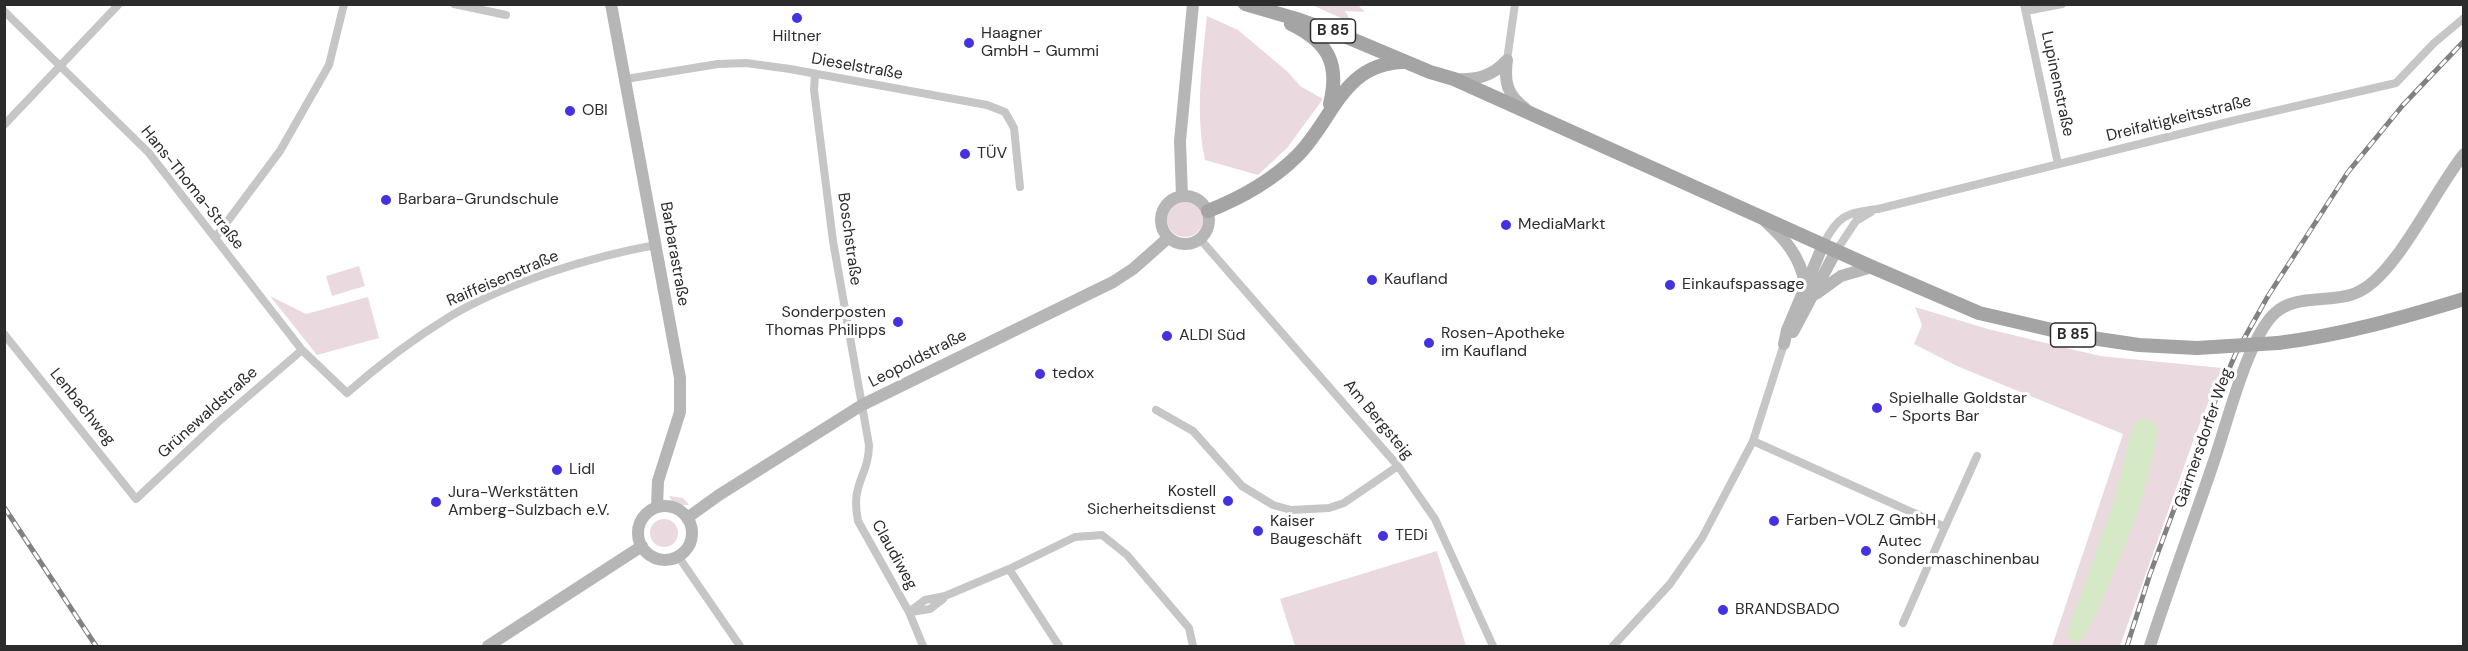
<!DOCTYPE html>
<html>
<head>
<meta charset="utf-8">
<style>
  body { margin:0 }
  #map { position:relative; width:2468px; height:651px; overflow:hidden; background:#fff; font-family:"DM Sans",sans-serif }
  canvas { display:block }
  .frame { position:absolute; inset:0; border:6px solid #2c2c2c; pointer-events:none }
</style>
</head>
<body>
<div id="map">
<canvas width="2468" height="651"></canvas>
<div class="frame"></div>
</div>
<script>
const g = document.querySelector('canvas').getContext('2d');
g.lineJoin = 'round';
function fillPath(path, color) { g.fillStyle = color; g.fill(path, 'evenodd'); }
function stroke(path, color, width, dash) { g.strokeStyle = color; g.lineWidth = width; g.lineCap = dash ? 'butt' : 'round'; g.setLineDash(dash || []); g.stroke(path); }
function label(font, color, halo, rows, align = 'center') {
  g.font = font + ' "DM Sans",sans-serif'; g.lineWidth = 6; g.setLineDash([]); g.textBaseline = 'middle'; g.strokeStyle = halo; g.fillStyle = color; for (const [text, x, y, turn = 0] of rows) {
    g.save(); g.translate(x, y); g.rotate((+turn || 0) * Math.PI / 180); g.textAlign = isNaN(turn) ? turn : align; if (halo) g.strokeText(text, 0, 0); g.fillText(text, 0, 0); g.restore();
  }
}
const green = new Path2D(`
  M1312 5H1358L1365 12 1345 11 1352 23Z
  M1207 16 1238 30 1288 72 1300 86 1323 99 1287 148 1258 175 1205 160C1195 112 1202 64 1207 16Z
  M1167 219a18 18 0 1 1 36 0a18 18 0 1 1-36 0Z
  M359 266 365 286 332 296 326 276Z
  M270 296 306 314 368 297 379 338 317 355Z
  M1915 307 1988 329 2100 356 2222 368 2195 436 2120 646H2052L2123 434 1957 366 1914 344 1922 325Z
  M669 496 683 498 689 505H675Z
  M650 533a14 14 0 1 1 28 0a14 14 0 1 1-28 0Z
  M1437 551 1466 646H1295L1280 599Z`);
const water = new Path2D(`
  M2142 419 2151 420 2157 427C2153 489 2111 581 2084 637L2078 643 2071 641 2067 634 2115 498 2131 431 2135 423Z`);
const street = new Path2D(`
  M454 4 506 15
  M2024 4 2058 164
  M4 11 149 153 302 350 347 393C379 365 413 339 449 317 505 283 593 256 656 245
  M2026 11 2062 4
  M1507 60 1515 4
  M815 75 814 90 833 241 869 445C869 476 850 483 858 521L909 612 923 646
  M626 79 718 64 746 63 790 69 987 105 1005 112 1014 128 1020 187
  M4 125 119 4
  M215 238 280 151 329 65 344 4
  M1200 239 1398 466 1435 519 1493 646
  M1823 245C1838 215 1846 213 1878 209L2236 120 2396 83 2434 43 2464 18
  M1836 251 1856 221 1871 212
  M4 334 136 499 217 423 302 350
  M1156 410 1193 431 1242 486 1273 505 1291 510 1329 508 1344 503 1398 466
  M1753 441 1945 527 1977 456
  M678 556 740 646
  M1009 569 1075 537 1102 535 1127 555 1189 628 1193 646
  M909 612 925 600 945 596 1009 569 1059 646
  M911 612 930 609 943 599
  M1903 623 1945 527
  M1613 646 1670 584 1702 538 1753 441 1784 344`);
const secondary = new Path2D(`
  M611 4 680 378V412L658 481 657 507
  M1507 60C1504 82 1507 95 1525 108
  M1454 79C1476 80 1492 77 1507 60
  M1161 220a24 24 0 1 1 48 0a24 24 0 1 1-48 0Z
  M1182 196 1180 141 1193 4
  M1765 221C1785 239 1800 256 1805 284
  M1816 294 1841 276 1872 267
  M1793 332 1836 251
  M1784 344 1787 330 1823 245
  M638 533a27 27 0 1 1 54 0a27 27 0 1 1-54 0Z
  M687 518 719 495 862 405 1113 282 1133 269 1168 238
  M488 646 642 546
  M2150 646C2170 584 2193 523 2214 461 2227 424 2247 340 2274 314 2296 292 2334 305 2360 291 2397 273 2436 188 2464 154`);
const primary = new Path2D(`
  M1245 4 1300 20 1342 35 1430 72 1454 79 1872 267 1979 313 2078 336 2139 345 2197 348
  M1291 24C1328 42 1340 63 1330 104
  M1208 211C1241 198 1272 181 1298 155 1334 118 1343 63 1404 62
  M2278 343C2342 335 2402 318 2464 299`);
const rail = new Path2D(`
  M4 507 96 646
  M2127 646 2150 574 2209 415 2236 353 2268 296 2348 172 2403 105 2464 41`);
const primaryBridge = new Path2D(`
  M2197 348 2278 343`);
const markers = [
  [797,18,6,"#4431e0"],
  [969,43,6,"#4431e0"],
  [570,111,6,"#4431e0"],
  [965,154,6,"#4431e0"],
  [386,200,6,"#4431e0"],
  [1506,225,6,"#4431e0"],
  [1372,280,6,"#4431e0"],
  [1670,285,6,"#4431e0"],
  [898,322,6,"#4431e0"],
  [1167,336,6,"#4431e0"],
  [1429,343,6,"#4431e0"],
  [1040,374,6,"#4431e0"],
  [1877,408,6,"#4431e0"],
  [557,470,6,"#4431e0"],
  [1228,501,6,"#4431e0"],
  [436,502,6,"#4431e0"],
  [1774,521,6,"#4431e0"],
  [1258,531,6,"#4431e0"],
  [1383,536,6,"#4431e0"],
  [1866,551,6,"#4431e0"],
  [1723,610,6,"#4431e0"]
];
const shields = [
  [1333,31,45],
  [2073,335,45]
];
const shieldNames = [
  ["B 85",1333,31],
  ["B 85",2073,335]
];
const poiNames = [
  ["Haagner",981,34],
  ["GmbH - Gummi",981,52],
  ["Hiltner",797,37,"center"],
  ["OBI",582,111],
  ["TÜV",977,154],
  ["Barbara-Grundschule",398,200],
  ["MediaMarkt",1518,225],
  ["Kaufland",1384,280],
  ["Einkaufspassage",1682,285],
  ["Sonderposten",886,313,"right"],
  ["Thomas Philipps",886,331,"right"],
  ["Rosen-Apotheke",1441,334],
  ["im Kaufland",1441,352],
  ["ALDI Süd",1179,336],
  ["tedox",1052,374],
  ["Spielhalle Goldstar",1889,399],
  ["- Sports Bar",1889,417],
  ["Lidl",569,470],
  ["Kostell",1216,492,"right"],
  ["Sicherheitsdienst",1216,510,"right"],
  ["Jura-Werkstätten",448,493],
  ["Amberg-Sulzbach e.V.",448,511],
  ["Farben-VOLZ GmbH",1786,521],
  ["Kaiser",1270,522],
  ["Baugeschäft",1270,540],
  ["TEDi",1395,536],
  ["Autec",1878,542],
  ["Sondermaschinenbau",1878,560],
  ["BRANDSBADO",1735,610]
];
const streetNames = [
  ["Dieselstraße",857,67,10],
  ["Lupinenstraße",2057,84,78],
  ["Dreifaltigkeitsstraße",2179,119,-14],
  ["Hans-Thoma-Straße",192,188,51],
  ["Boschstraße",849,239,82],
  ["Barbarastraße",674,254,80],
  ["Raiffeisenstraße",503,279,-23],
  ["Leopoldstraße",918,359,-27],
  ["Lenbachweg",82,407,51],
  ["Grünewaldstraße",208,413,-42],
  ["Am Bergsteig",1378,420,50],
  ["Gärmersdorfer Weg",2204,438,-71],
  ["Claudiweg",894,555,61]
];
fillPath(green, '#eadadf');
fillPath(water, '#d5e9c6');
stroke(street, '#c6c6c6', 8);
stroke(secondary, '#b6b6b6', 12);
stroke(primary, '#a4a4a4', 14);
stroke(rail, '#818181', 5);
stroke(rail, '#fff', 3, [9]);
stroke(primaryBridge, '#a4a4a4', 14);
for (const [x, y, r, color] of markers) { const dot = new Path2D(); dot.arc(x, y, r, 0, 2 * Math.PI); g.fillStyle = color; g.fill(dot); stroke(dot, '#fff', 2); }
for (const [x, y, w] of shields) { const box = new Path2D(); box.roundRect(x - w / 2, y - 12, w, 24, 4.5); g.fillStyle = '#fff'; g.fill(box); stroke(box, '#2c2c2c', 1.5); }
label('bold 15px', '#2c2c2c', null, shieldNames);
label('16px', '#2c2c2c', '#fff', poiNames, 'left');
label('16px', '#2c2c2c', '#fff', streetNames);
</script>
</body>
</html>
